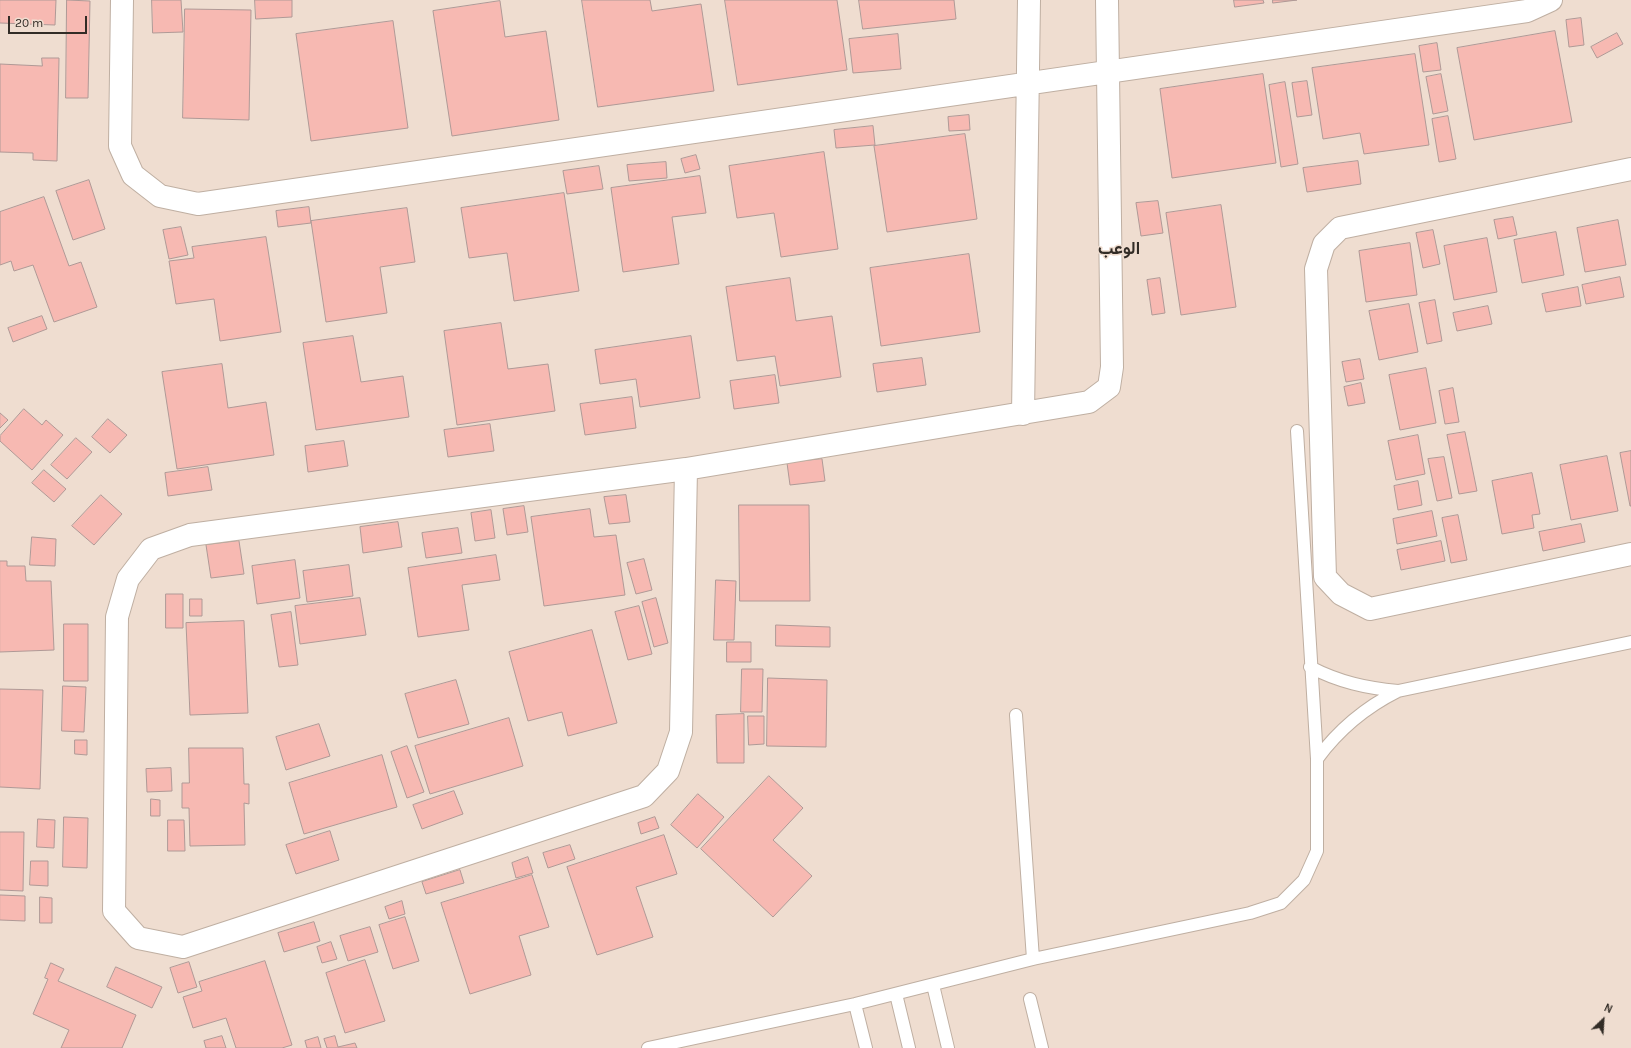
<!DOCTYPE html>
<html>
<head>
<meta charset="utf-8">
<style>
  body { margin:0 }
  #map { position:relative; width:1631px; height:1048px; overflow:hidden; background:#efddd0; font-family:Karla,sans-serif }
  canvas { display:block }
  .north { position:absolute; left:1583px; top:1000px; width:40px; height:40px; -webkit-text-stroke:3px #efddd0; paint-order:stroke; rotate:25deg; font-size:11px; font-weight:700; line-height:16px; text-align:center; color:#322c26 }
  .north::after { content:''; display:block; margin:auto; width:14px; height:18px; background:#322c26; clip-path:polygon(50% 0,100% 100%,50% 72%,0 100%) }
  .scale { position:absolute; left:8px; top:16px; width:79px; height:18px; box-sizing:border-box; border:2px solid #322c26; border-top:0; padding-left:5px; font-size:12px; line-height:14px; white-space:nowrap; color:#322c26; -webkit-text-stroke:3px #efddd0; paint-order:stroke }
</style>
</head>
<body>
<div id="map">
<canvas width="1631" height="1048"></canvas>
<div class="north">N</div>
<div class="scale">20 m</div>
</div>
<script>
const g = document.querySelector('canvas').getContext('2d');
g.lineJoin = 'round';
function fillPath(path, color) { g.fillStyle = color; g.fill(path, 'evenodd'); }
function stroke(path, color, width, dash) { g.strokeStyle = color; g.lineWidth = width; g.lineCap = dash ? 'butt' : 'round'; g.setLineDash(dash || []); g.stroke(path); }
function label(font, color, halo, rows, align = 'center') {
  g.font = font + ' Karla,Vazirmatn,sans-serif'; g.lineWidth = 3; g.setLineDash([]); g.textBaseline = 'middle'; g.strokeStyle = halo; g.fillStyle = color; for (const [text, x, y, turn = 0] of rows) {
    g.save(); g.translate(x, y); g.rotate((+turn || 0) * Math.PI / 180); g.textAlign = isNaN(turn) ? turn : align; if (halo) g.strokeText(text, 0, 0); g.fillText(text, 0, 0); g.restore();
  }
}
const building = new Path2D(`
  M0 0H56L55 25 0 23Z
  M67 0 90 1 88 98H66Z
  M152 0H181L183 32 153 33Z
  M255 0H292V17L256 19Z
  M582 0H650L652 11 701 4 714 91 598 107Z
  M725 0H837L847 70 738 85Z
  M859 0H954L956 19 863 29Z
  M1234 0H1263L1264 3 1235 7Z
  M1273 0H1297L1273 3Z
  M500 1 505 37 546 31 559 120 452 136 433 11Z
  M185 9 251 10 249 120 183 118Z
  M1581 18 1584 45 1569 47 1566 20Z
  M393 21 408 128 311 141 296 34Z
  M1555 31 1572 122 1474 140 1457 48Z
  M1617 33 1623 44 1597 58 1591 47Z
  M898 34 901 69 853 73 849 39Z
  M1437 43 1441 70 1423 72 1419 46Z
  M1415 54 1429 145 1364 154 1360 133 1323 139 1312 68Z
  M42 58H59L57 161 33 160V153L0 152V64L42 66Z
  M1263 74 1276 163 1172 178 1160 89Z
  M1441 74 1448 111 1433 114 1426 77Z
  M1307 81 1312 115 1297 117 1292 83Z
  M1285 82 1298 164 1281 167 1269 85Z
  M969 115 970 130 949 131 948 117Z
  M1448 116 1456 159 1439 162 1432 119Z
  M873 126 875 145 836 148 834 130Z
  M965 134 977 219 887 232 874 146Z
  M824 152 838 249 781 257 774 213 737 218 729 166Z
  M696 155 700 169 685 173 681 159Z
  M1358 161 1361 184 1307 192 1303 168Z
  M666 162 667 178 629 181 627 165Z
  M599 166 603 189 567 194 563 171Z
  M700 176 706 213 672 217 679 264 623 272 611 188Z
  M89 180 105 229 73 240 56 191Z
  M564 193 579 291 514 301 507 253 469 258 461 208Z
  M44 197 69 266 81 262 97 307 54 322 33 265 14 271 11 261 0 265V212Z
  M1158 201 1163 233 1141 236 1136 203Z
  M1221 205 1236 307 1181 315 1166 213Z
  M309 207 311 223 278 227 276 211Z
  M407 208 415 262 380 267 387 313 326 322 311 221Z
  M1513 217 1517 235 1498 239 1494 220Z
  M1618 220 1626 265 1585 272 1577 228Z
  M181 227 188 255 169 259 163 230Z
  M1433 230 1440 264 1423 268 1416 233Z
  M1556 232 1564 275 1522 283 1514 240Z
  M266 237 281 332 220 341 214 299 176 304 169 261 194 258 192 247Z
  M1487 238 1497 292 1454 300 1444 246Z
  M1410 243 1417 295 1366 302 1359 251Z
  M969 254 980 332 881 346 870 268Z
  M1620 277 1624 297 1586 304 1582 285Z
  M790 278 796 321 832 316 841 377 780 386 775 356 737 361 726 287Z
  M1160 278 1165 313 1152 315 1147 280Z
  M1578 287 1581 306 1546 312 1542 294Z
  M1435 300 1442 341 1427 344 1419 303Z
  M1409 304 1418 352 1379 360 1369 311Z
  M1488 306 1492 324 1457 331 1453 313Z
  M42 316 47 329 13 342 8 328Z
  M501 323 508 369 548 364 555 411 457 425 444 331Z
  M353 336 361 382 403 376 409 417 316 430 303 343Z
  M691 336 700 398 640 407 636 379 600 384 595 350Z
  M922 358 926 385 877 392 873 364Z
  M1360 359 1364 379 1346 382 1342 362Z
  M222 364 228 408 266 402 274 455 177 469 162 372Z
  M1426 368 1436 423 1400 430 1389 375Z
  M775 375 779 403 734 409 730 381Z
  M1361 383 1365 403 1348 406 1344 387Z
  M1453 388 1459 422 1445 424 1439 391Z
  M632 397 636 428 585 435 580 404Z
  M24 409 42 425 46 420 63 435 32 470 0 441V436Z
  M0 413 8 420 0 428Z
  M108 419 127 435 110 453 92 437Z
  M490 424 494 451 448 457 444 430Z
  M1465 432 1477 491 1459 494 1447 435Z
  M1418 435 1425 474 1396 480 1388 441Z
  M76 438 92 452 67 479 51 465Z
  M344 441 348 466 308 472 305 446Z
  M1631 451V506H1630L1620 453Z
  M1607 456 1618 511 1571 520 1560 465Z
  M1444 457 1452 498 1437 501 1428 459Z
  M822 459 825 481 790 485 787 463Z
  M208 467 212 490 168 496 165 473Z
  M44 470 66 489 54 502 32 483Z
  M1532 473 1540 514 1532 515 1534 528 1502 534 1492 481Z
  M1418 481 1422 505 1398 510 1394 486Z
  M101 495 122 514 94 545 72 526Z
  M626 495 630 522 609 524 604 497Z
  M739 505H809L810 601H740Z
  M524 506 528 532 507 535 503 509Z
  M590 509 594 537 616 535 625 595 544 606 531 517Z
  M491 510 495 538 475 541 471 513Z
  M1432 511 1437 536 1397 544 1393 519Z
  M1458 515 1467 560 1451 563 1442 518Z
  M398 522 402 547 363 553 360 527Z
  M1581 524 1585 542 1543 551 1539 532Z
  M458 528 462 553 426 558 422 533Z
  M32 537 56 539 55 566 30 565Z
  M239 541 244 574 211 578 206 545Z
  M1441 541 1445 561 1401 570 1397 550Z
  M496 555 500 580 462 585 469 630 418 637 408 568Z
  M644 559 652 590 636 594 627 563Z
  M295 560 300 598 257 604 252 566Z
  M0 561H7V566H25L26 581H51L54 650 0 652Z
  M349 565 353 596 307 602 303 571Z
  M716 580 736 581 734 640H714Z
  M166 594H183V628H166Z
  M360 598 366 635 300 644 295 606Z
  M656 598 668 643 654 647 642 602Z
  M190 599H202V616H190Z
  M639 606 652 654 628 660 615 612Z
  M291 612 298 665 279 667 271 615Z
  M244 621 248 713 190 715 186 623Z
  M64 624H88V681H64Z
  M776 625 830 627V647L776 646Z
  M592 630 617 723 568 736 562 712 528 721 509 652Z
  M727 642H751V662H727Z
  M742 669H763L762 712H741Z
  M768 678 827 680 826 747 767 746Z
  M456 680 469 724 418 738 405 694Z
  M63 686 86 687 84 732 62 731Z
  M0 689 43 690 40 789 0 787Z
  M744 714V763H717L716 715Z
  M748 716H764V744L749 745Z
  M509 718 523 766 430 794 415 746Z
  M319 724 330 756 286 770 276 737Z
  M75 740H87V755L75 754Z
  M407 746 424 792 407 798 391 752Z
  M189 748H243L244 784H249V804L244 803 245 845 190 846 189 808H182V783H189Z
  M382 755 397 807 304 834 289 783Z
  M171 768 172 791 147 792 146 769Z
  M769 776 803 808 773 840 812 876 773 917 701 849Z
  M454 791 463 814 422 829 413 805Z
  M698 794 724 817 697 848 671 825Z
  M151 799 160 800V816H151Z
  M64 817 88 818 87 868 63 867Z
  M655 817 659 828 641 834 638 823Z
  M38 819 55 820 54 848 37 847Z
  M168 820H184L185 851H168Z
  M330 831 339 860 296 874 286 845Z
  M0 832H24L23 891 0 890Z
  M664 835 677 874 636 887 653 937 597 955 567 867Z
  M570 845 575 859 548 868 543 853Z
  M528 857 533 873 516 878 512 863Z
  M31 861H48V886L30 885Z
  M460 870 464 883 426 894 422 882Z
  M532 875 549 927 519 936 531 975 470 994 441 903Z
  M0 895 25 896V921L0 920Z
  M40 897 52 898V923H40Z
  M402 901 405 914 389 919 385 907Z
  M405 917 419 961 393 969 379 925Z
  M314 922 320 941 284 952 278 933Z
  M370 927 378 952 348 961 340 936Z
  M331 942 337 959 322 963 317 947Z
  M365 960 385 1021 345 1033 326 973Z
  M265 961 292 1045 282 1048H236L226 1018 193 1028 183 997 202 991 199 982Z
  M189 962 197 987 178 993 170 968Z
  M51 963 64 969 58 981 136 1015 122 1048H61L69 1030 33 1014 48 979 45 978Z
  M116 967 162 987 152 1008 107 987Z
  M222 1036 226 1048H206L204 1041Z
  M335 1036 338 1047 355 1043 357 1048H327L324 1039Z
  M318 1037 321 1048H307L305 1041Z`);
const lane = new Path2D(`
  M1310 667C1339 682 1366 688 1398 691
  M1016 715 1033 959
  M1317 759C1339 729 1364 708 1398 691L1631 642
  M933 985 948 1048
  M896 994 909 1048
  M1030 999 1042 1048
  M855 1004 866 1048
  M648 1048 855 1004 1033 959 1250 913 1281 903 1304 880 1317 851V759L1297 431`);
const street = new Path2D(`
  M122 0 120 146 133 175 160 196 198 204 1527 11 1551 0
  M1631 169 1340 228 1324 244 1316 269 1325 577 1341 594 1370 609 1631 554
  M1023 414 1029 0
  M686 469 681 732 668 771 644 796 183 947 138 938 114 911 117 617 128 579 151 549 190 535 686 469 1089 402 1109 387 1112 367 1107 0`);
const districtNames = [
  ["الوعب",1119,249]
];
fillPath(building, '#f7b9b2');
stroke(building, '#af9996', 1);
stroke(lane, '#bfafa2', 14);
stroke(street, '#bfafa2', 24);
stroke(lane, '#fff', 12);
stroke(street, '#fff', 22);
label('bold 17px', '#322c26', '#efddd0', districtNames);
</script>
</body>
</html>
